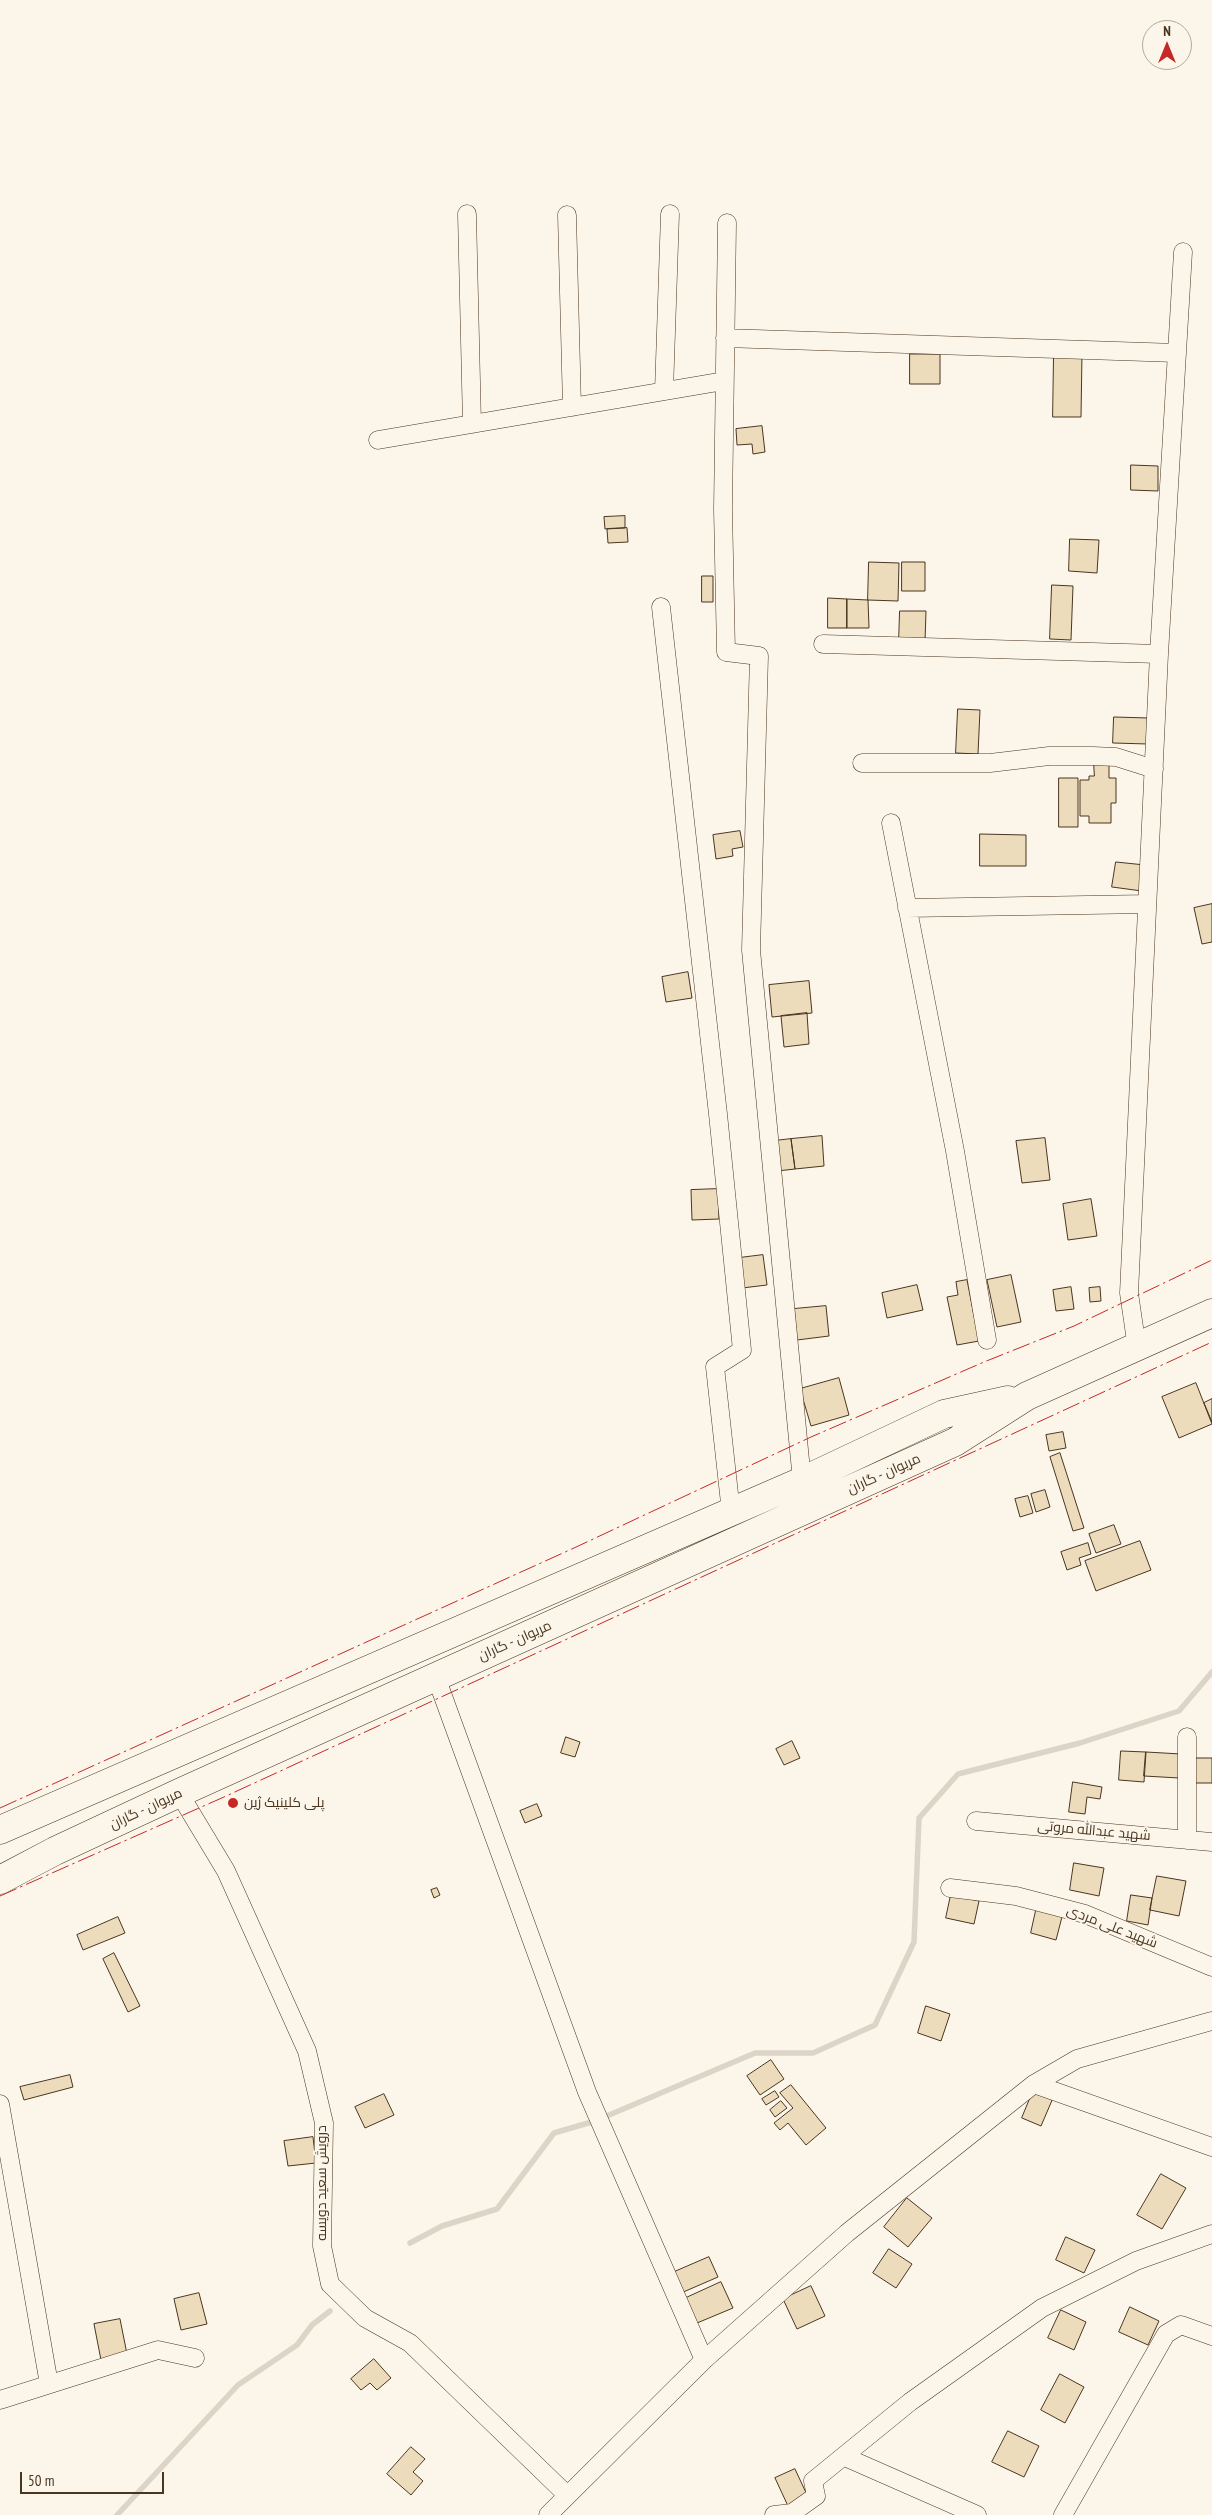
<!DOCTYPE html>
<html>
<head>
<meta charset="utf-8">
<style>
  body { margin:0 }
  #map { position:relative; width:1212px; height:2515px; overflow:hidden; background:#fbf6e9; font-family:"PT Sans Narrow",sans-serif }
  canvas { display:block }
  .north { position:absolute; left:1142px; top:20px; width:50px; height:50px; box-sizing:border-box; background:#fbf6e9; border:1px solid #b4a999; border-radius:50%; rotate:0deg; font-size:14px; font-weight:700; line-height:20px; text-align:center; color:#4a3520 }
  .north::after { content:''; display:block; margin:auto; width:18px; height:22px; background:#c62828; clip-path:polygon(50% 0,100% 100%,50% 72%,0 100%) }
  .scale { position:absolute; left:20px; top:2472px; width:144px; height:22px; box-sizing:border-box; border:2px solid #4a3520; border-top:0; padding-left:6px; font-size:15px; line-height:18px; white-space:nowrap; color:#4a3520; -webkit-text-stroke:4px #fbf6e9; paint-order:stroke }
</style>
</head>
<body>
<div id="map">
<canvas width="1212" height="2515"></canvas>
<div class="north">N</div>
<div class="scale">50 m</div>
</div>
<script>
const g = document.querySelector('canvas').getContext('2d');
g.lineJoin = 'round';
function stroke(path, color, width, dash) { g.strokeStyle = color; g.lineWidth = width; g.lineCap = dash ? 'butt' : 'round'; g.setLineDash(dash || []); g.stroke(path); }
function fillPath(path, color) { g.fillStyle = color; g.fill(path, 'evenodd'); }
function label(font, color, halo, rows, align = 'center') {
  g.font = font + ' "PT Sans Narrow",Cairo,sans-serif'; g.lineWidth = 4; g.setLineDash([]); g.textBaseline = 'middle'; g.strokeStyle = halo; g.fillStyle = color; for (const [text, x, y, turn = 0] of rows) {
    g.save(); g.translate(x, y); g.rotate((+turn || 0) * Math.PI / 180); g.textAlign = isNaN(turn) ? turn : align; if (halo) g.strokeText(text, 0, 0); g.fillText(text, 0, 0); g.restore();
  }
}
const stream = new Path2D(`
  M410 2243 442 2226 497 2209 554 2133 595 2121 755 2053H813L875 2025 914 1942 919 1818 958 1774 1080 1743 1179 1711 1212 1672
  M117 2515 238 2385 297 2345 312 2325 330 2311`);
const building = new Path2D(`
  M1054 352 1082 353 1081 417H1053Z
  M910 354H940V384H910Z
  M762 426 765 452 753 454 752 444 737 445 736 429Z
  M1131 465 1158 466V491L1131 490Z
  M625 516V528L605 529 604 517Z
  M627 528 628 542 608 543 607 529Z
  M1070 539 1099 540 1097 573 1069 571Z
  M869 562 899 563 898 601 868 600Z
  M902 562H925V591H902Z
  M702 576H713V602H702Z
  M1052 585 1073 586 1071 640 1050 639Z
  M828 598 847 599V628H828Z
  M847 599 868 600 869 628H847Z
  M900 611H926L925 642 899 641Z
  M958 709 980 710 978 754 956 753Z
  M1114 717 1149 718 1148 744 1113 743Z
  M1094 763H1109V778H1116V803H1111V823H1089V816H1080V780H1089V776H1094Z
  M1059 778H1078V827H1059Z
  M740 831 743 847 732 849 733 856 716 859 713 835Z
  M980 834 1026 835V866H980Z
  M1116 862 1145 865 1142 891 1112 887Z
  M1212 904V942L1202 944 1194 908Z
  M688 972 692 998 666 1002 662 977Z
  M809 981 812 1013 772 1017 769 985Z
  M807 1013 809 1044 784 1047 781 1016Z
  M822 1136 824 1166 795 1169 791 1139Z
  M1045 1138 1050 1180 1022 1183 1016 1141Z
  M791 1139 795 1169 777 1171 774 1141Z
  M718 1189 719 1219 692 1220 691 1190Z
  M1091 1199 1097 1236 1068 1240 1063 1204Z
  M763 1255 767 1285 742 1288 739 1258Z
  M1011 1275 1021 1322 997 1327 987 1280Z
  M967 1280 979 1341 957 1345 947 1297 958 1295 956 1282Z
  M917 1285 923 1310 887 1318 882 1293Z
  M1071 1287 1074 1309 1056 1311 1053 1290Z
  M1100 1287 1101 1301 1090 1302 1089 1288Z
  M826 1306 829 1336 797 1340 794 1309Z
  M839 1378 849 1415 811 1426 800 1389Z
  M1196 1383 1212 1424 1179 1438 1162 1397Z
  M1212 1399V1422L1204 1403Z
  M1063 1432 1066 1448 1049 1451 1046 1435Z
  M1060 1453 1084 1528 1073 1531 1050 1457Z
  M1045 1490 1050 1507 1036 1512 1031 1494Z
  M1028 1496 1033 1513 1020 1517 1015 1499Z
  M1114 1525 1121 1544 1096 1553 1089 1534Z
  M1140 1541 1151 1570 1096 1591 1085 1561Z
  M1088 1543 1091 1554 1079 1558 1081 1565 1067 1570 1061 1552Z
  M566 1737 580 1742 575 1757 561 1753Z
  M792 1741 800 1758 784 1765 776 1749Z
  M1121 1751 1146 1752 1144 1782 1119 1780Z
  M1146 1752 1181 1754 1179 1778 1144 1776Z
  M1189 1758H1212V1783H1189Z
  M1073 1782 1102 1787 1100 1799 1087 1797 1085 1814 1069 1812Z
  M537 1804 542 1816 525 1823 520 1811Z
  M1074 1863 1104 1868 1099 1896 1070 1890Z
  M1157 1876 1186 1881 1179 1916 1150 1910Z
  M437 1888 440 1895 434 1898 431 1890Z
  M951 1895 979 1901 974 1924 946 1918Z
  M1131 1895 1152 1898 1148 1925 1127 1921Z
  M1037 1906 1063 1913 1056 1940 1031 1933Z
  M118 1917 125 1933 83 1950 77 1935Z
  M114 1953 140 2006 128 2012 103 1959Z
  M926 2006 950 2014 941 2041 918 2033Z
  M771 2060 784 2079 760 2095 747 2076Z
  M70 2075 73 2087 24 2100 20 2087Z
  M791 2085 826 2128 806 2145 788 2123 780 2130 774 2123 793 2108 780 2093Z
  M1034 2089 1053 2098 1041 2126 1022 2118Z
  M775 2091 779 2097 766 2105 762 2099Z
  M384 2094 394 2115 365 2128 355 2107Z
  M781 2101 787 2108 775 2117 770 2110Z
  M313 2137 316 2163 288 2166 284 2141Z
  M1161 2174 1186 2188 1162 2229 1137 2215Z
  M907 2198 932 2218 908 2247 884 2227Z
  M1066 2237 1095 2250 1084 2273 1056 2260Z
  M889 2249 912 2264 896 2288 873 2273Z
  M709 2257 718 2277 681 2293 672 2273Z
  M721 2282 733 2308 697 2323 686 2298Z
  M811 2286 825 2316 797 2329 783 2299Z
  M199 2293 207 2324 181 2330 174 2299Z
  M1130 2307 1159 2321 1148 2345 1119 2332Z
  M1061 2310 1086 2322 1074 2350 1048 2338Z
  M120 2319 127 2354 101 2360 94 2324Z
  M374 2359 391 2378 377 2390 370 2383 361 2390 351 2379Z
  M1060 2374 1084 2387 1065 2423 1041 2410Z
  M1008 2431 1039 2446 1024 2477 992 2462Z
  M411 2447 425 2459 413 2472 423 2481 411 2495 387 2474Z
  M795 2469 808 2497 788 2506 775 2478Z`);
const minor = new Path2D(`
  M467 214 472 424
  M567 215 572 407
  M727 223 723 509 726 652 759 656 751 950 802 1481
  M725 338 1177 353
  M664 391 670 214
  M378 440 724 381
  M661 607 718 1114 742 1350 715 1367 731 1512
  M823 644 1159 654
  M862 763H990L1049 756H1093L1116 757 1154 769
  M891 823 955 1151 987 1340
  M907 908 1147 904
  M1137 1348 1129 1293 1159 654 1183 252
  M436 1677 587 2092 704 2360
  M179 1793 226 1871 307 2051 324 2123 322 2246 330 2284 365 2318 410 2343 567 2495
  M976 1821 1212 1842
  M1187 1840V1737
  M950 1888 1016 1896 1085 1914 1212 1967
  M1034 2084 1212 2147
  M0 2104 49 2384
  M0 2400 158 2350 195 2358
  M845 2457 977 2515
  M548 2515 704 2360 847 2233 1034 2084 1077 2059 1212 2021
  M774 2515 792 2513 816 2496 813 2481 910 2402 1042 2308 1136 2261 1212 2234
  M1063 2515 1166 2334 1181 2325 1212 2336`);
const primary = new Path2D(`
  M0 1830 802 1481 944 1414 1008 1400
  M0 1880 55 1851 179 1793 955 1442 1027 1396 1212 1313`);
const power = new Path2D(`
  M0 1808 574 1548 811 1437 984 1362 1074 1326 1212 1260
  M0 1896 224 1797 1212 1342`);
const markers = [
  [233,1803,6,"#c62828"]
];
const streetNames = [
  ["مریوان - گاران",884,1474,-24],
  ["مریوان - گاران",515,1641,-24],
  ["مریوان - گاران",146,1809,-25],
  ["شهید عبدالله مروتی",1094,1831,5],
  ["شهید علی مردی",1112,1927,21],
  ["درویش سعید دویسه",322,2183,-90]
];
const poiNames = [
  ["پلی کلینیک ژین",244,1803]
];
stroke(stream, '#dcd4c6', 5.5);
fillPath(building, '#ecdcbc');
stroke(building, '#4a3520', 1);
stroke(minor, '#4a3520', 19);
stroke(primary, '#4a3520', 29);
stroke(minor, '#fbf6e9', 18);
stroke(primary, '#fbf6e9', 28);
stroke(power, '#c62828', 1, [18, 4, 2.5, 4]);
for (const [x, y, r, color] of markers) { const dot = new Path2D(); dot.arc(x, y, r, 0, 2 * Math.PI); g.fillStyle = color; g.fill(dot); stroke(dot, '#fbf6e9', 2); }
label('14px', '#4a3520', '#fbf6e9', streetNames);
label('14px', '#4a3520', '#fbf6e9', poiNames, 'left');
</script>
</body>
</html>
